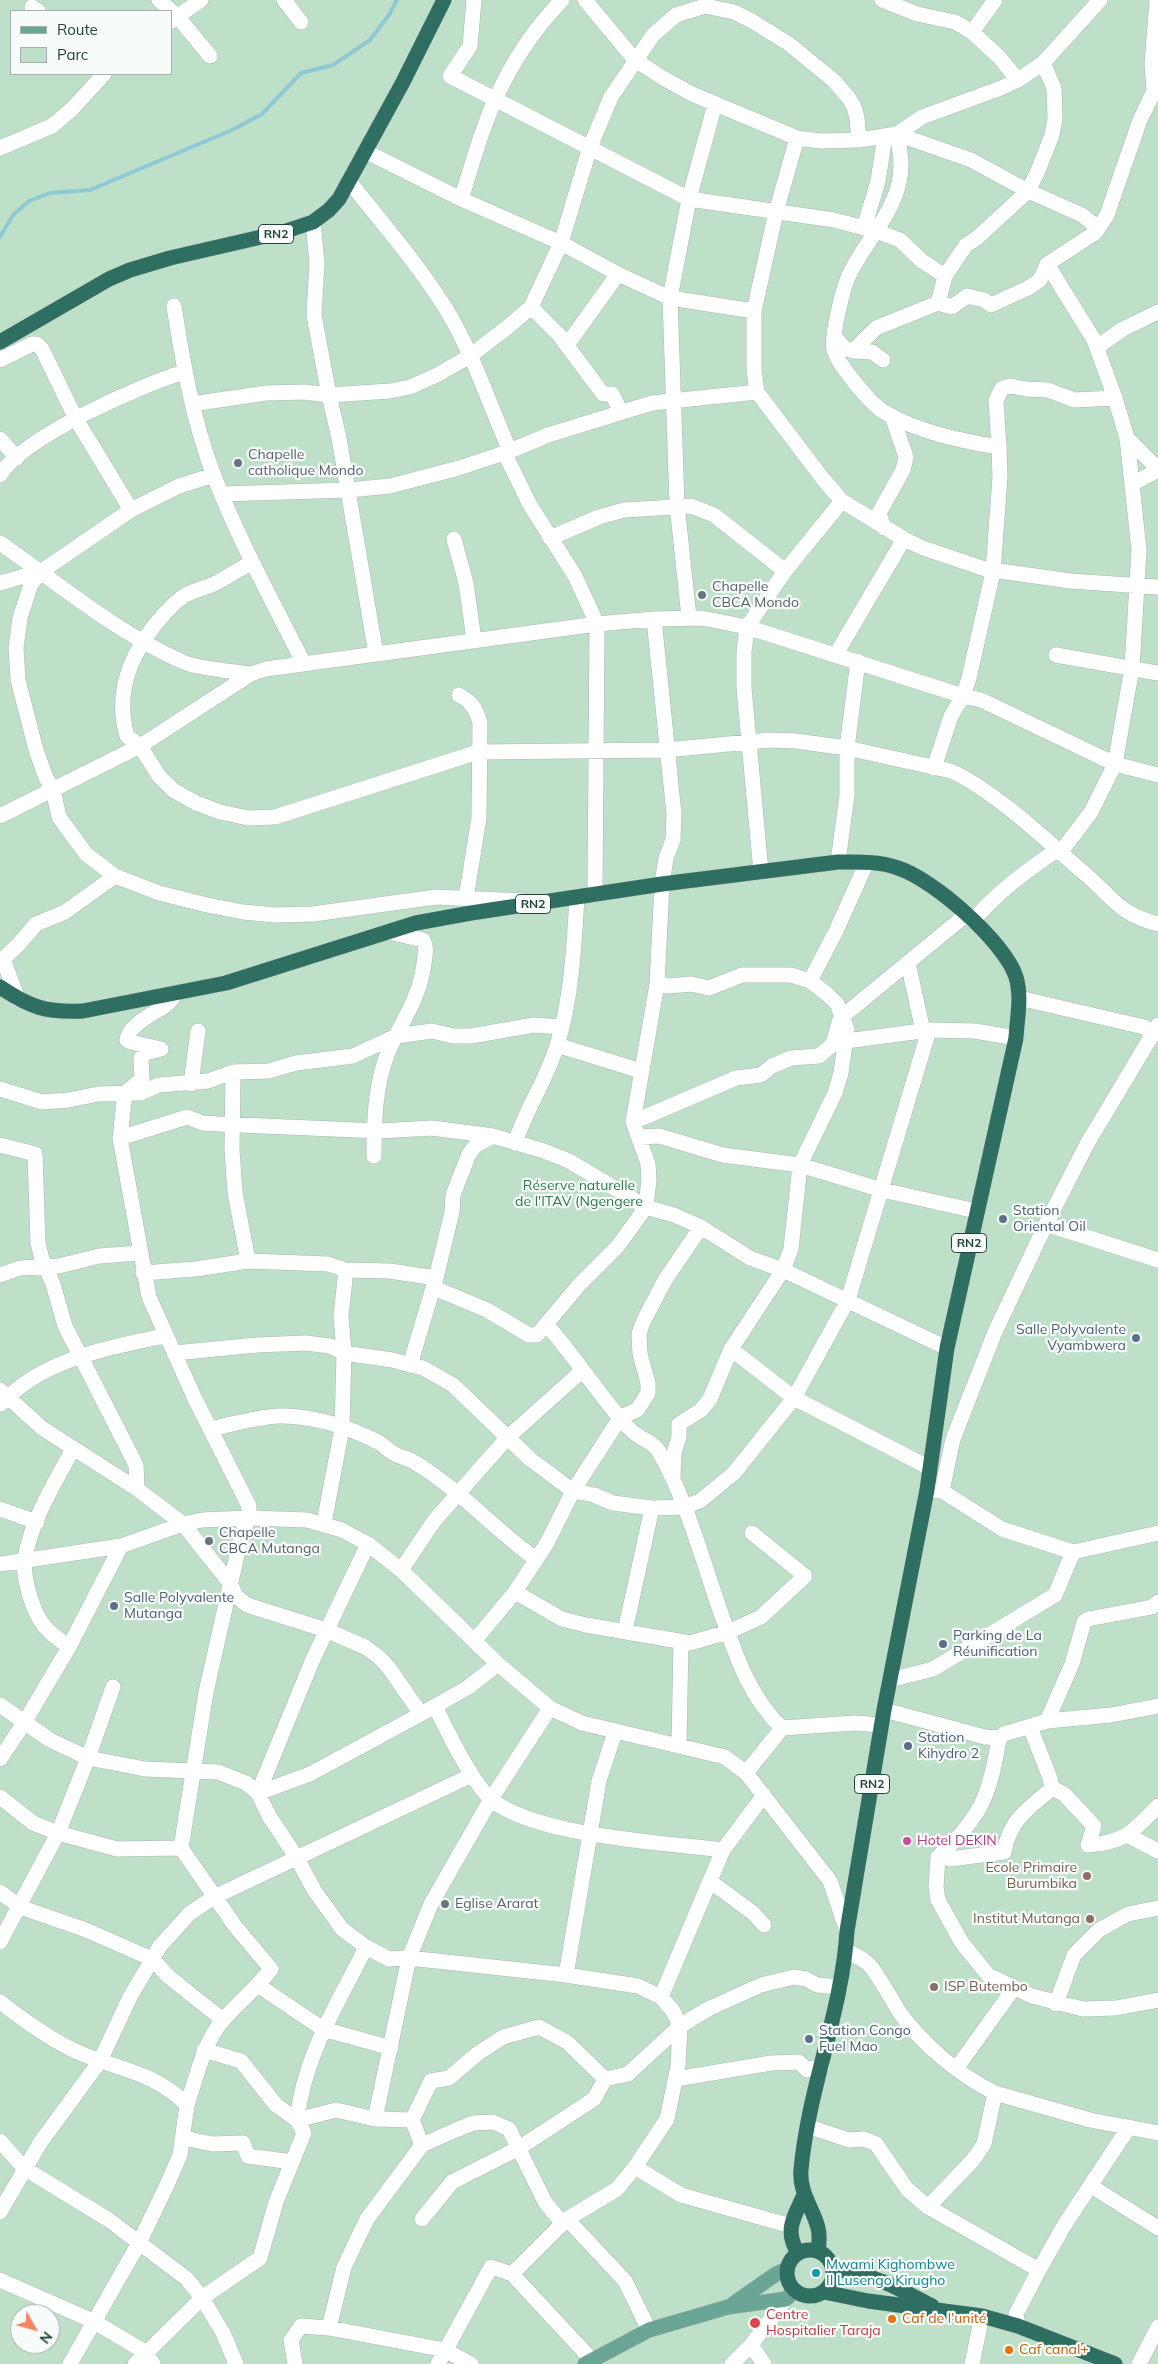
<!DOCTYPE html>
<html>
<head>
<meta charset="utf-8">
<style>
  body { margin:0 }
  #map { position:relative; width:1158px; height:2364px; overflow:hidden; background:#e6efeb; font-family:Mulish,sans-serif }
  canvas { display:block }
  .legend { position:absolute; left:10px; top:10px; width:162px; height:65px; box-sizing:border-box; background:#f7fbf9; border:1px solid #a3b1ad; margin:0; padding:6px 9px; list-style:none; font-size:15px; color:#24423a }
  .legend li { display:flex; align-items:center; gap:10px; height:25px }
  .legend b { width:25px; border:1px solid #a3b1ad }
  .north { position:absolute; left:10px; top:2304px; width:50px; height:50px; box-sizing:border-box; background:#f7fbf9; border:1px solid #a3b1ad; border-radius:50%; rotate:128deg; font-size:14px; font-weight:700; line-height:20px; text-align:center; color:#24423a }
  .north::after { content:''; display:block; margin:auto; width:18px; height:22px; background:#f4845f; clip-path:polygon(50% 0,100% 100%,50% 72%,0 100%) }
</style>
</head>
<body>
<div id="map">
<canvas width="1158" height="2364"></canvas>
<ul class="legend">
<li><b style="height:6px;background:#6aa596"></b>Route</li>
<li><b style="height:14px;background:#bfe0c8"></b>Parc</li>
</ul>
<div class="north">N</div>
</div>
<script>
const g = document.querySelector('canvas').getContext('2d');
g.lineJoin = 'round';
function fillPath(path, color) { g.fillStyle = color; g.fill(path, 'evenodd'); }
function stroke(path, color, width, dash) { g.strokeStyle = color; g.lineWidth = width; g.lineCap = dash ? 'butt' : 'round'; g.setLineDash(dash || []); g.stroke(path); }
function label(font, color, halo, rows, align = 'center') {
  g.font = font + ' Mulish,sans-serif'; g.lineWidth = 4.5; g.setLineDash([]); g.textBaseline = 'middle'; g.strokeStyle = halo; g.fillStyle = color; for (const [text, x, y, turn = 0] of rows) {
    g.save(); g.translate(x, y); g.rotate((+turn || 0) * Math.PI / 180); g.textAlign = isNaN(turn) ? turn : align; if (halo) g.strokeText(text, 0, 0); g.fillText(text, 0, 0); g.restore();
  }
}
const green = new Path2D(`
  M0 0H1158V2364H0ZM11 11H171V74H11ZM20 2314H50V2344H20Z`);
const stream = new Path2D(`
  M0 237 13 215 29 201 50 193 90 190 232 130 262 114 301 73 333 65 370 40 389 15 397 0`);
const minor = new Path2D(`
  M159 0 177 16 210 56
  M284 0 301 22
  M474 0 470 46 450 76 689 199 834 220 876 231 900 240 922 261 945 276
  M585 0 635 60 663 78 692 94 797 138 821 141 859 140 897 134 922 117 1001 88 1018 80 1043 63 1100 0
  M882 0 917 14 955 22 972 32 999 57 1018 80
  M32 7 38 11
  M171 21 201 0
  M972 32 995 0
  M797 138 776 212 754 311V370L757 392 823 479 842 501 904 539 923 548 985 569 1071 581 1158 587
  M0 148 52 126 72 109 104 74
  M365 151 461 199 561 243 618 274 670 298 754 311
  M349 181C382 223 418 264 446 309 473 353 489 404 510 451
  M461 199C472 166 481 129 496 98 512 62 535 28 562 0
  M313 222 317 263 314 315 329 395 339 438 376 654
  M864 228 878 181 885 136
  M1047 264 1094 340 1115 398 1127 438 1139 550 1132 668 1115 764 1091 812 1060 853
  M938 303 952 307 967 296 984 300 991 305 1028 288 1040 280 1047 264 1095 233 1107 215 1140 120 1154 91 1152 64 1157 0
  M174 306C183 364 193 421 214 476 239 541 273 602 304 664
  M531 307 559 335 603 394H612L621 412
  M835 337 844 348 853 351 876 328 938 303 945 276 966 245 977 238 1028 191 1037 173 1052 135 1055 118 1054 88 1043 63
  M567 345 618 274
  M1097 347 1123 329 1158 312
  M853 351 872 352 883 360
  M0 360 32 344H37L42 349 76 419 131 510
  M192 404 266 393 305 392 329 395 390 391 410 387 437 375 470 356 509 326 531 307 561 243 590 147 611 97 653 35 676 15 705 6 734 12 752 21 789 44 833 80 848 97 854 107 857 118 859 140
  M1127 438 1158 469
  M0 439 17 458
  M999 447 996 401 1002 388 1010 386 1026 389 1048 390 1074 400 1115 398
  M504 452 530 505 575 576 597 624 595 895
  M0 475C23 437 141 385 184 372
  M214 475 179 486 131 510 42 571 31 584 20 618 16 648 18 680 36 750 46 778 53 789 59 817 86 854 115 876 159 893 207 905 243 912 275 915 313 914 436 897 525 901
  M1132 484 1158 470
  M222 494 348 490 390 486 459 468 510 451 548 435 652 403 757 392
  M884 528 879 513 903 470 906 457 892 416
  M550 538 599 517 624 510 691 506 714 515 785 571
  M454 539 466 583 474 640
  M0 543C59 584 117 633 183 662 199 669 232 671 251 674
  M252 562C240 569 228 577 216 583 206 588 193 590 184 596 173 603 162 616 154 626 129 658 115 695 127 736L140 746 159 776 173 790 196 803 220 812 248 818 275 817 478 752 666 750 770 740 796 741 847 748 951 771C995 791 1047 841 1084 873 1112 896 1119 915 1158 924
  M0 583 42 571
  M689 617 677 505 670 298 689 199 715 104
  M836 654 904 539
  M1056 655 1158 673
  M459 695C472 702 476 709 480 723L479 818 466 898
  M934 768 951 716 963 696 969 678 993 572 1000 477 999 447C961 441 918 432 884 412 871 404 838 365 834 350 831 336 843 287 850 273 868 237 901 207 901 165 901 155 899 144 897 134L971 160 1028 191 1082 215 1098 228
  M0 816 140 746 251 674 266 669 597 624 654 619 702 618 747 627 963 696 981 700 1115 764 1158 775
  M838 862 847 795V748L858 661
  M761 872 744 688V652L747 627 785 571 842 501
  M973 921C996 893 1026 871 1057 850
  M908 963 923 1031
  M810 981 836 931 867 862
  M657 984 668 986 691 984 709 988 742 975H791L810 981 827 994 837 1004 847 1029 841 1073 835 1093 800 1165 791 1249 783 1270 731 1349 710 1399 701 1410 679 1424V1437L674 1453 673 1477
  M176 993C173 997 170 1002 166 1005 154 1014 129 1024 127 1040L130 1042 161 1049 145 1053 141 1058 142 1079 125 1093 120 1138 149 1297 195 1399 249 1506V1518L242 1533 206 1692 181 1848
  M1019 998 1144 1027 1153 1034H1158
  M18 999 3 959 18 945 36 924 65 912 115 876
  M846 1041 929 1030 975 1031 1016 1038
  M557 1045 641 1071
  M233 1072 232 1150 235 1192 248 1261
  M191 1084 198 1031
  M0 1089 42 1102 69 1100 98 1094 140 1093 159 1085 208 1081 233 1072 269 1071 296 1063 353 1056 396 1036 432 1031 453 1036H471L534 1025 562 1027
  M633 1122 736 1078 761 1075 772 1066 791 1058 819 1056 833 1044 839 1022 843 1016 967 914
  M639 1137 659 1136 723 1155 800 1165 882 1190 976 1211
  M120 1138 187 1117 203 1123 218 1124 379 1131 432 1128 493 1136 544 1151 569 1161 646 1207 674 1215 701 1227 750 1258 783 1270 947 1348
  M515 1143C526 1109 547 1079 557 1045 572 998 574 945 577 897
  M0 1145 35 1154 38 1243 42 1259 53 1284 65 1326 136 1465 137 1489
  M374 1156C374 1121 375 1083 389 1050 401 1023 418 1000 423 970 424 961 428 948 423 940L389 932
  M1046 1224 1158 1260
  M143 1273 196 1269 248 1261 328 1264 346 1270 390 1271 436 1278
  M0 1275 20 1268 59 1266 99 1256 141 1253
  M434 1288 487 1310 529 1335H537L579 1285 618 1246 646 1207 649 1180 648 1164 633 1122 657 984 662 884 666 858 673 840 674 814 654 619
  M546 1324C573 1354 594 1388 620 1418 625 1425 632 1432 640 1437 647 1441 653 1443 658 1450 688 1502 703 1563 723 1619 737 1659 751 1699 782 1728
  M731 1349 794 1398 930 1468
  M174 1353 257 1345 306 1343 330 1346 344 1353 392 1360 423 1368 453 1385 530 1459 573 1491 594 1495 613 1503 652 1508 683 1507 700 1501 734 1473 794 1398 848 1300 929 1030
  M410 1365 436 1278 452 1212 453 1195 469 1154 476 1145 493 1136
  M0 1390 42 1428 137 1489 183 1524 230 1583 236 1596 247 1605 326 1630 365 1647 379 1657 389 1668 421 1714
  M1 1404C43 1359 107 1348 165 1336
  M211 1429C233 1424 256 1417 279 1416 311 1415 349 1427 378 1442 383 1444 387 1450 393 1453 399 1457 407 1458 414 1462 459 1489 494 1529 536 1559
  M931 1490 942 1491 1002 1529 1073 1552 1158 1533
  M942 1491 953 1439 995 1332 1046 1224 1087 1144 1158 1025
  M0 1509 37 1522
  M324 1523 342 1428 344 1353 341 1316 346 1270
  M0 1564 121 1546 183 1524 202 1520 249 1518 307 1520 342 1530 368 1544 401 1570 498 1664 550 1708 582 1723 725 1757 746 1773 830 1881 847 1931
  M401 1570 434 1521 507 1438 583 1370
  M515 1592 562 1619 586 1625 690 1643 728 1632 761 1617 805 1576 752 1533
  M625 1631 652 1508
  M475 1640 515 1592 547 1543 573 1491 620 1418 638 1409 648 1393V1383L640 1354 639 1334 643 1322 665 1280 701 1227
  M69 1647C61 1641 52 1635 45 1627 33 1613 22 1577 25 1558 31 1521 55 1482 73 1449
  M890 1680 933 1669 1055 1595 1073 1552
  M0 1705 50 1740 88 1758 145 1769 218 1772 246 1783 258 1793 269 1816 297 1858 314 1890 342 1929 366 1947 389 1959 409 1958 566 1975 638 1986 661 1997 673 2011 680 2026 678 2066 667 2119 635 2167 617 2189 567 2219 512 2274
  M435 1706C446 1729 473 1785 492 1800 536 1836 665 1843 723 1850
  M884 1710 985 1737 999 1738 1004 1734 1047 1721 1111 1715 1158 1706
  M1047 1721 1072 1664 1084 1622 1088 1619 1152 1607 1158 1602
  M1030 1727 1050 1778 1052 1788
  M999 1738C990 1796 981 1817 938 1857L936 1887 938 1900 962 1943 988 1975 1032 1996 1083 2009 1116 2008 1158 2000
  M679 1745 681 1643
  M0 1759 24 1723 69 1647 121 1546
  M746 1773 782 1728 855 1723 881 1725
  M1052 1788 1064 1794 1094 1826 1088 1845C1126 1842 1132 1832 1158 1806
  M258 1793 310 1774 421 1714 467 1688 498 1664
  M258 1793 313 1659 368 1544
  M0 1797 33 1823 58 1833 117 1849 181 1848 235 1926 271 1969C257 1988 239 2002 223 2020 203 2043 197 2076 187 2105
  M1129 1836 1158 1851
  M943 1853 950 1859 1004 1852C1010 1818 1029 1809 1052 1788
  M711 1882 753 1913 764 1925
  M0 1892 20 1907 86 1930 152 1959 169 1977 223 2020
  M0 1942 58 1833 88 1758 113 1687
  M846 1951C853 1954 860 1957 866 1962 875 1968 892 2001 900 2013 924 2046 959 2075 995 2093L1090 2120 1158 2133
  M566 1975 599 1781 615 1732
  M259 1986 323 2029 391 2048
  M661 1997 723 1850 764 1795
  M0 2002C23 2019 45 2036 71 2049 114 2070 151 2069 187 2105L180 2155 166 2187 139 2243 70 2364
  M1056 2004 1074 1955 1099 1930 1128 1914 1158 1908
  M956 2069 1014 1988
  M605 2079 628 2074 680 2026 708 2009 761 1985 794 1977 806 1979 817 1985 839 1987
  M676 2079 771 2063 799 2062 807 2070 822 2066
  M375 2119 409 1958 431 1904 491 1799 550 1708
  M297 2120C304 2055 338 2004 366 1947
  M297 2120 336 2110 375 2119 412 2120
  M807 2126 849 2140 864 2139 876 2144 907 2189 928 2207 1039 2270
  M184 2138 212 2144 243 2143 248 2156 292 2162
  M0 2141 24 2168 109 2220 187 2279 202 2298 223 2333 236 2364
  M422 2145 412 2120 431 2081 449 2078 477 2054 503 2037 539 2027 567 2042 605 2079
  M635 2167 681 2195 791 2226
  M1091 2186 1158 2228
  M928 2207 973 2160 984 2144 995 2093
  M0 2212 40 2143 100 2061 130 1997 160 1946 190 1913 214 1897 472 1775
  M422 2219 452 2182 519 2148 594 2099 605 2079
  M567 2219 625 2281 649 2330
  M0 2280 93 2321 145 2352 153 2364
  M1018 2326 1016 2314 1039 2270 1065 2224 1129 2127
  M329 2328 344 2267 367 2219 422 2145 456 2130 473 2123 493 2122 509 2129 545 2202 563 2224
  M751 2345 764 2364
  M135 2364 202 2298 260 2258 276 2202 304 2133 297 2120 276 2105 241 2061 204 2050
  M295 2364 291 2340 301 2326 329 2328 445 2350 471 2364
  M438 2364 491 2267 512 2274 591 2359
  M732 2364 751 2345 786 2299
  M972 2364 982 2316
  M1139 2364 1158 2327`);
const major = new Path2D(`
  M733 2304 776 2274 787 2269
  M585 2364 649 2330 728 2307 786 2299 794 2291`);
const highway = new Path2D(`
  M0 342 109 279 130 270 170 258 283 232 313 222 329 210 339 199 403 82 444 0
  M0 987C29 1007 47 1013 83 1011L226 983 416 923 471 913 662 884 838 862C858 862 879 861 898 868 933 879 1005 942 1016 977 1022 997 1017 1018 1016 1038L947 1348 927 1490 884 1710 847 1931C842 2012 808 2089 801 2170 799 2193 813 2208 818 2228 820 2235 819 2244 818 2251
  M787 2273a23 23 0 1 1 46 0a23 23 0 1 1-46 0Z
  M798 2253C784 2230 794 2217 804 2195
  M834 2269C875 2275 896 2287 932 2306
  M824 2292 868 2301 982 2316 1018 2326 1115 2364`);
const markers = [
  [238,463,5,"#6b7280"],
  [702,595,5,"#6b7280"],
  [1003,1219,5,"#5c6f8a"],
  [1136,1338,5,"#5c6f8a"],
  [209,1541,5,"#6b7280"],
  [114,1606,5,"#5c6f8a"],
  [943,1644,5,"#5c6f8a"],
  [908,1746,5,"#5c6f8a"],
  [907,1841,5,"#d1479c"],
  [1087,1876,5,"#8d6e63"],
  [445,1904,5,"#6b7280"],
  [1090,1919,5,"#8d6e63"],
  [934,1987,5,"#8d6e63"],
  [809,2039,5,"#5c6f8a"],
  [816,2273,5,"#0f9aa8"],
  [892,2319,5,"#e8710a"],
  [755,2323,6,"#e0444e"],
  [1009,2350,5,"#e8710a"]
];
const shields = [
  [276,234,35],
  [533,904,35],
  [969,1243,35],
  [872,1784,35]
];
const shieldNames = [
  ["RN2",276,234],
  ["RN2",533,904],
  ["RN2",969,1243],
  ["RN2",872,1784]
];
const worshipNames = [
  ["Chapelle",248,455],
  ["catholique Mondo",248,471],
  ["Chapelle",712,587],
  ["CBCA Mondo",712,603],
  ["Chapelle",219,1533],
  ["CBCA Mutanga",219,1549],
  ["Eglise Ararat",455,1904]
];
const parkNames = [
  ["Réserve naturelle",579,1186],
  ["de l'ITAV (Ngengere",579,1202]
];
const serviceNames = [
  ["Station",1013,1211],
  ["Oriental Oil",1013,1227],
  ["Salle Polyvalente",1126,1330,"right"],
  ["Vyambwera",1126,1346,"right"],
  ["Salle Polyvalente",124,1598],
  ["Mutanga",124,1614],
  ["Parking de La",953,1636],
  ["Réunification",953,1652],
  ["Station",918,1738],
  ["Kihydro 2",918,1754],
  ["Station Congo",819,2031],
  ["Fuel Mao",819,2047]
];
const hotelNames = [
  ["Hotel DEKIN",917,1841]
];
const educationNames = [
  ["Ecole Primaire",1077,1868],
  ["Burumbika",1077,1884],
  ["Institut Mutanga",1080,1919],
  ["ISP Butembo",944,1987,"left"]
];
const cultureNames = [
  ["Mwami Kighombwe",826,2265],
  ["II Lusengo Kirugho",826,2281]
];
const healthNames = [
  ["Centre",766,2315],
  ["Hospitalier Taraja",766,2331]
];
const foodNames = [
  ["Caf de l'unité",902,2319],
  ["Caf canal+",1019,2350]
];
fillPath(green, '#bfe0c8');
stroke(stream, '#8ec9d4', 4);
stroke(minor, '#a8b8b2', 16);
stroke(major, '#c2cac8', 16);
stroke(highway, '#c2cac8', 16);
stroke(minor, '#fff', 15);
stroke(major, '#6aa596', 15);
stroke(highway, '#2f6f62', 15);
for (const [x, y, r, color] of markers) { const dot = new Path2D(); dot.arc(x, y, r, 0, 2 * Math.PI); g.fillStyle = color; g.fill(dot); stroke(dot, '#f7fbf9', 2); }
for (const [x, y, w] of shields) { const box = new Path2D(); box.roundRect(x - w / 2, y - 9.5, w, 19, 4); g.fillStyle = '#f7fbf9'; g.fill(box); stroke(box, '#24423a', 1); }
label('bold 12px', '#24423a', null, shieldNames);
label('14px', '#5b616d', '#f7fbf9', worshipNames, 'left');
label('14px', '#2d7a4b', '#f7fbf9', parkNames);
label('14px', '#4e5e75', '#f7fbf9', serviceNames, 'left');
label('14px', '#b23c85', '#f7fbf9', hotelNames, 'left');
label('14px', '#785e54', '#f7fbf9', educationNames, 'right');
label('14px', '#0d838f', '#f7fbf9', cultureNames, 'left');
label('14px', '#be3a42', '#f7fbf9', healthNames, 'left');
label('14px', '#c56008', '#f7fbf9', foodNames, 'left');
</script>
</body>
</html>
